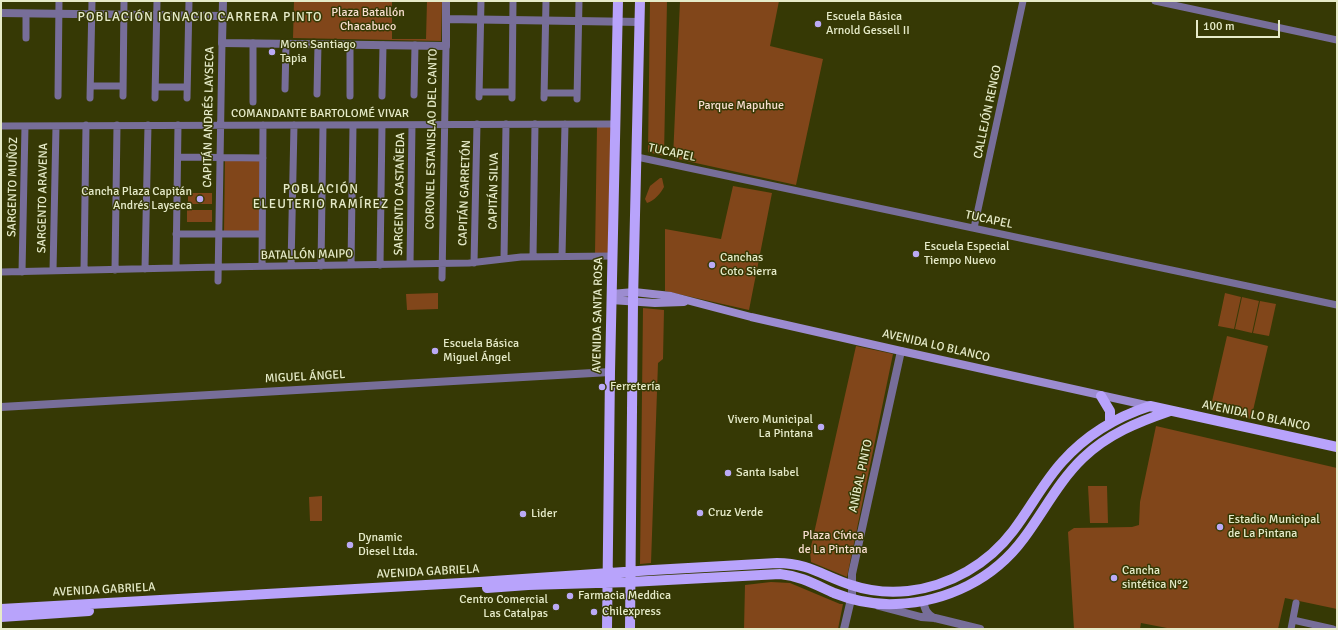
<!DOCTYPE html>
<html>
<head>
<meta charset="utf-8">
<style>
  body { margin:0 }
  #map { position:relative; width:1338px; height:630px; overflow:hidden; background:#363905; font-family:Signika,sans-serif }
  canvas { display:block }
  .frame { position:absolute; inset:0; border:2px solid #e6ebc9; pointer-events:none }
  .scale { position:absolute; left:1196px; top:20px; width:84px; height:18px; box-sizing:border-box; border:2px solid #e6ebc9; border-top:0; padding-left:5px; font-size:12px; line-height:14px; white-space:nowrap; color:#e6ebc9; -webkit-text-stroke:3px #363905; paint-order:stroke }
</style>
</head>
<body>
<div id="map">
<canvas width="1338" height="630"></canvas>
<div class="frame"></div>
<div class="scale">100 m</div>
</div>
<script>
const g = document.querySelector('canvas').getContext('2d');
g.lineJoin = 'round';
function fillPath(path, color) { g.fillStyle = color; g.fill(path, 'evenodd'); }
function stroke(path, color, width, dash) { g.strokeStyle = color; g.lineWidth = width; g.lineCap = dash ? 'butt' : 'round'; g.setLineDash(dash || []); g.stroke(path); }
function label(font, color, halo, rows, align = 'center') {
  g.font = font + ' Signika,sans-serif'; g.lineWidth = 3; g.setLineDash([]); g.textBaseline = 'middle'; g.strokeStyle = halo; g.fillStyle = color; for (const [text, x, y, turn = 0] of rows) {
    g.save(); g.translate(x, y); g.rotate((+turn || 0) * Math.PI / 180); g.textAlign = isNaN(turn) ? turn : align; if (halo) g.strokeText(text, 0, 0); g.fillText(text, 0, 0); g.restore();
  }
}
const green = new Path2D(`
  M294 1H392V39H426L427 1H442L441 41 293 38Z
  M650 1H667L664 156 648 152Z
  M680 1H779L770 46 823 59 796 185 673 158Z
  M597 127H611L608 253H595Z
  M225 160 260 161 259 232 224 231Z
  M660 178H662L664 187C661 193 654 201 647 203L645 199 650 186Z
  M733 186 772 193 749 310 665 291V229L721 239Z
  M188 193H212V204H188Z
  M187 210H212V222H187Z
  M438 293V309L407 310 406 294Z
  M1225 293 1241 297 1234 329 1218 326Z
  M1242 297 1259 301 1252 333 1235 329Z
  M1260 301 1276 304 1269 336 1253 333Z
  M643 308 664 310 663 359 658 363 651 563 640 564Z
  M1227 336 1268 346 1251 419 1210 410Z
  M856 346 893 354 847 577 811 562 810 551Z
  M1156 426 1337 468V609L1285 598 1278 629H1167V628L1141 623 1140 629H1074L1068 532 1074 528 1132 527 1139 525 1140 502Z
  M1088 486H1107L1108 523H1090Z
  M322 496V521H310L309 497Z
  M771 582 790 583 840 604H843L838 629H744L745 585Z`);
const minor = new Path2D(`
  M1155 1 1337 40
  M26 38V14
  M91 86H123
  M156 87H187
  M285 89 286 44
  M479 92H512
  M544 93H577
  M317 94 318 44
  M414 95 415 45
  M58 96 59 1
  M123 96 124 1
  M350 96V45
  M382 96 383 45
  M479 97 481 1
  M90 98 92 1
  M155 98 157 1
  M187 98 189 1
  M512 98 513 1
  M544 98 546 1
  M577 99 579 1
  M253 102V43
  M1 126 616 124
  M178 157 263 158
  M637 157 1337 305
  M974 228 1023 1
  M176 234H262
  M562 256 565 124
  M533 257 535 124
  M504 259 506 124
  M474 263 477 124
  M410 264 412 125
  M351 265 353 125
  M380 265 382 125
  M262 266 263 125
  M291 266 294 125
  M321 266 323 125
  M176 268 178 125
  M145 269 148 125
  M84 270 86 125
  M115 270 117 125
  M53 271 56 126
  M1 272 219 267 469 263 521 257 612 256
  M22 272 25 126
  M442 278 446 46
  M218 281 222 43
  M1293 620 1333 629
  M1291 629 1296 603`);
const tertiary = new Path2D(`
  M223 1 222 43 446 46V1
  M1 13 222 16
  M446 19 640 22
  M1 407 610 372
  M923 601C925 609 926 614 934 618
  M879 606 921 617 935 618 980 629
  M844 629 852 595V574L901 351`);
const secondary = new Path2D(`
  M611 294 634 292 671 296 751 317 901 351 1150 406
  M611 300 655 303 684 302`);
const primary = new Path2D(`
  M1101 396 1110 411V423
  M487 588 528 585 630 582 780 574C801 576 816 585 834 593 854 601 875 605 896 604 947 602 994 579 1024 538 1044 511 1059 481 1083 458 1108 434 1138 422 1170 411
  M1 609 479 582 653 570 777 563C809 563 823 576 851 585 869 591 889 593 908 591 950 586 988 564 1013 531 1030 509 1043 483 1062 462 1086 435 1116 417 1150 406L1337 447
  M1 617 89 611
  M607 629 610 372 618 1
  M630 629 633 301 640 1`);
const markers = [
  [818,24,4,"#bbaaf6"],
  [272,52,4,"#bbaaf6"],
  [200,199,4,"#bbaaf6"],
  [916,254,4,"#bbaaf6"],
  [712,265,4,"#bbaaf6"],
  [435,351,4,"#bbaaf6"],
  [602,387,4,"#bbaaf6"],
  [821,427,4,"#bbaaf6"],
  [728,473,4,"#bbaaf6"],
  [700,513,4,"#bbaaf6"],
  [523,514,4,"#bbaaf6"],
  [1220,527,4,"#bbaaf6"],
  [350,545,4,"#bbaaf6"],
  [1114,578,4,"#bbaaf6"],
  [570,596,4,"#bbaaf6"],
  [556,607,4,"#bbaaf6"],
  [594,612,4,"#bbaaf6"]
];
const parkNames = [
  ["Plaza Batallón",368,13],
  ["Chacabuco",368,27],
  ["Parque Mapuhue",741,106],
  ["Plaza Cívica",833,536],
  ["de La Pintana",833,550]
];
const poiNames = [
  ["Escuela Básica",826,17],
  ["Arnold Gessell II",826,31],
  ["Mons Santiago",280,45],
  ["Tapia",280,59],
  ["Cancha Plaza Capitán",192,192,"right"],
  ["Andrés Layseca",192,206,"right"],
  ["Escuela Especial",924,247],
  ["Tiempo Nuevo",924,261],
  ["Canchas",720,258],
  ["Coto Sierra",720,272],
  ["Escuela Básica",443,344],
  ["Miguel Ángel",443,358],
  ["Ferretería",610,387],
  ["Vivero Municipal",813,420,"right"],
  ["La Pintana",813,434,"right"],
  ["Santa Isabel",736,473],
  ["Cruz Verde",708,513],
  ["Lider",531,514],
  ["Estadio Municipal",1228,520],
  ["de La Pintana",1228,534],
  ["Dynamic",358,538],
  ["Diesel Ltda.",358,552],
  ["Cancha",1122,571],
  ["sintética N°2",1122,585],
  ["Farmacia Meddica",578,596],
  ["Centro Comercial",548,600,"right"],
  ["Las Catalpas",548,614,"right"],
  ["Chilexpress",602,612]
];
const streetNames = [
  ["CALLEJÓN RENGO",988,112,-78],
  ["COMANDANTE BARTOLOMÉ VIVAR",320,114],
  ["CAPITÁN ANDRÉS LAYSECA",209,117,-89],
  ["CORONEL ESTANISLAO DEL CANTO",432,139,-89],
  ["TUCAPEL",672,153,12],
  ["SARGENTO MUÑOZ",13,187,-89],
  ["CAPITÁN SILVA",494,191,-89],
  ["CAPITÁN GARRETÓN",465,193,-88],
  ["SARGENTO CASTAÑEDA",400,194,-89],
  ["SARGENTO ARAVENA",43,198,-89],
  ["TUCAPEL",989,220,12],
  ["BATALLÓN MAIPO",307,255,-1],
  ["AVENIDA SANTA ROSA",598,315,-89],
  ["AVENIDA LO BLANCO",936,346,13],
  ["MIGUEL ÁNGEL",305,377,-3],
  ["AVENIDA LO BLANCO",1256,416,12],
  ["ANÍBAL PINTO",861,476,-78],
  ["AVENIDA GABRIELA",428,572,-3],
  ["AVENIDA GABRIELA",104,590,-3]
];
const neighbourhoodNames = [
  ["POBLACIÓN IGNACIO CARRERA PINTO",200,18],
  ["POBLACIÓN",321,190],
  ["ELEUTERIO RAMÍREZ",321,205]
];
fillPath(green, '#81461a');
stroke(minor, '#776e99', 7);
stroke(tertiary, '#776e99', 8);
stroke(secondary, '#9c8cd0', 8);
stroke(primary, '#b8a3fb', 10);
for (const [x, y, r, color] of markers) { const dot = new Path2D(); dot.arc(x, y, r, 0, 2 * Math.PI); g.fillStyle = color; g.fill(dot); stroke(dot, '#363905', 1.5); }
label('12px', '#f8decf', '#363905', parkNames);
label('12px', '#e6ebc9', '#363905', poiNames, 'left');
label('12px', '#e6ebc9', '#363905', streetNames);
g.letterSpacing = '1px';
label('13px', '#e6ebc9', '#363905', neighbourhoodNames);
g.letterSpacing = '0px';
</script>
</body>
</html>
